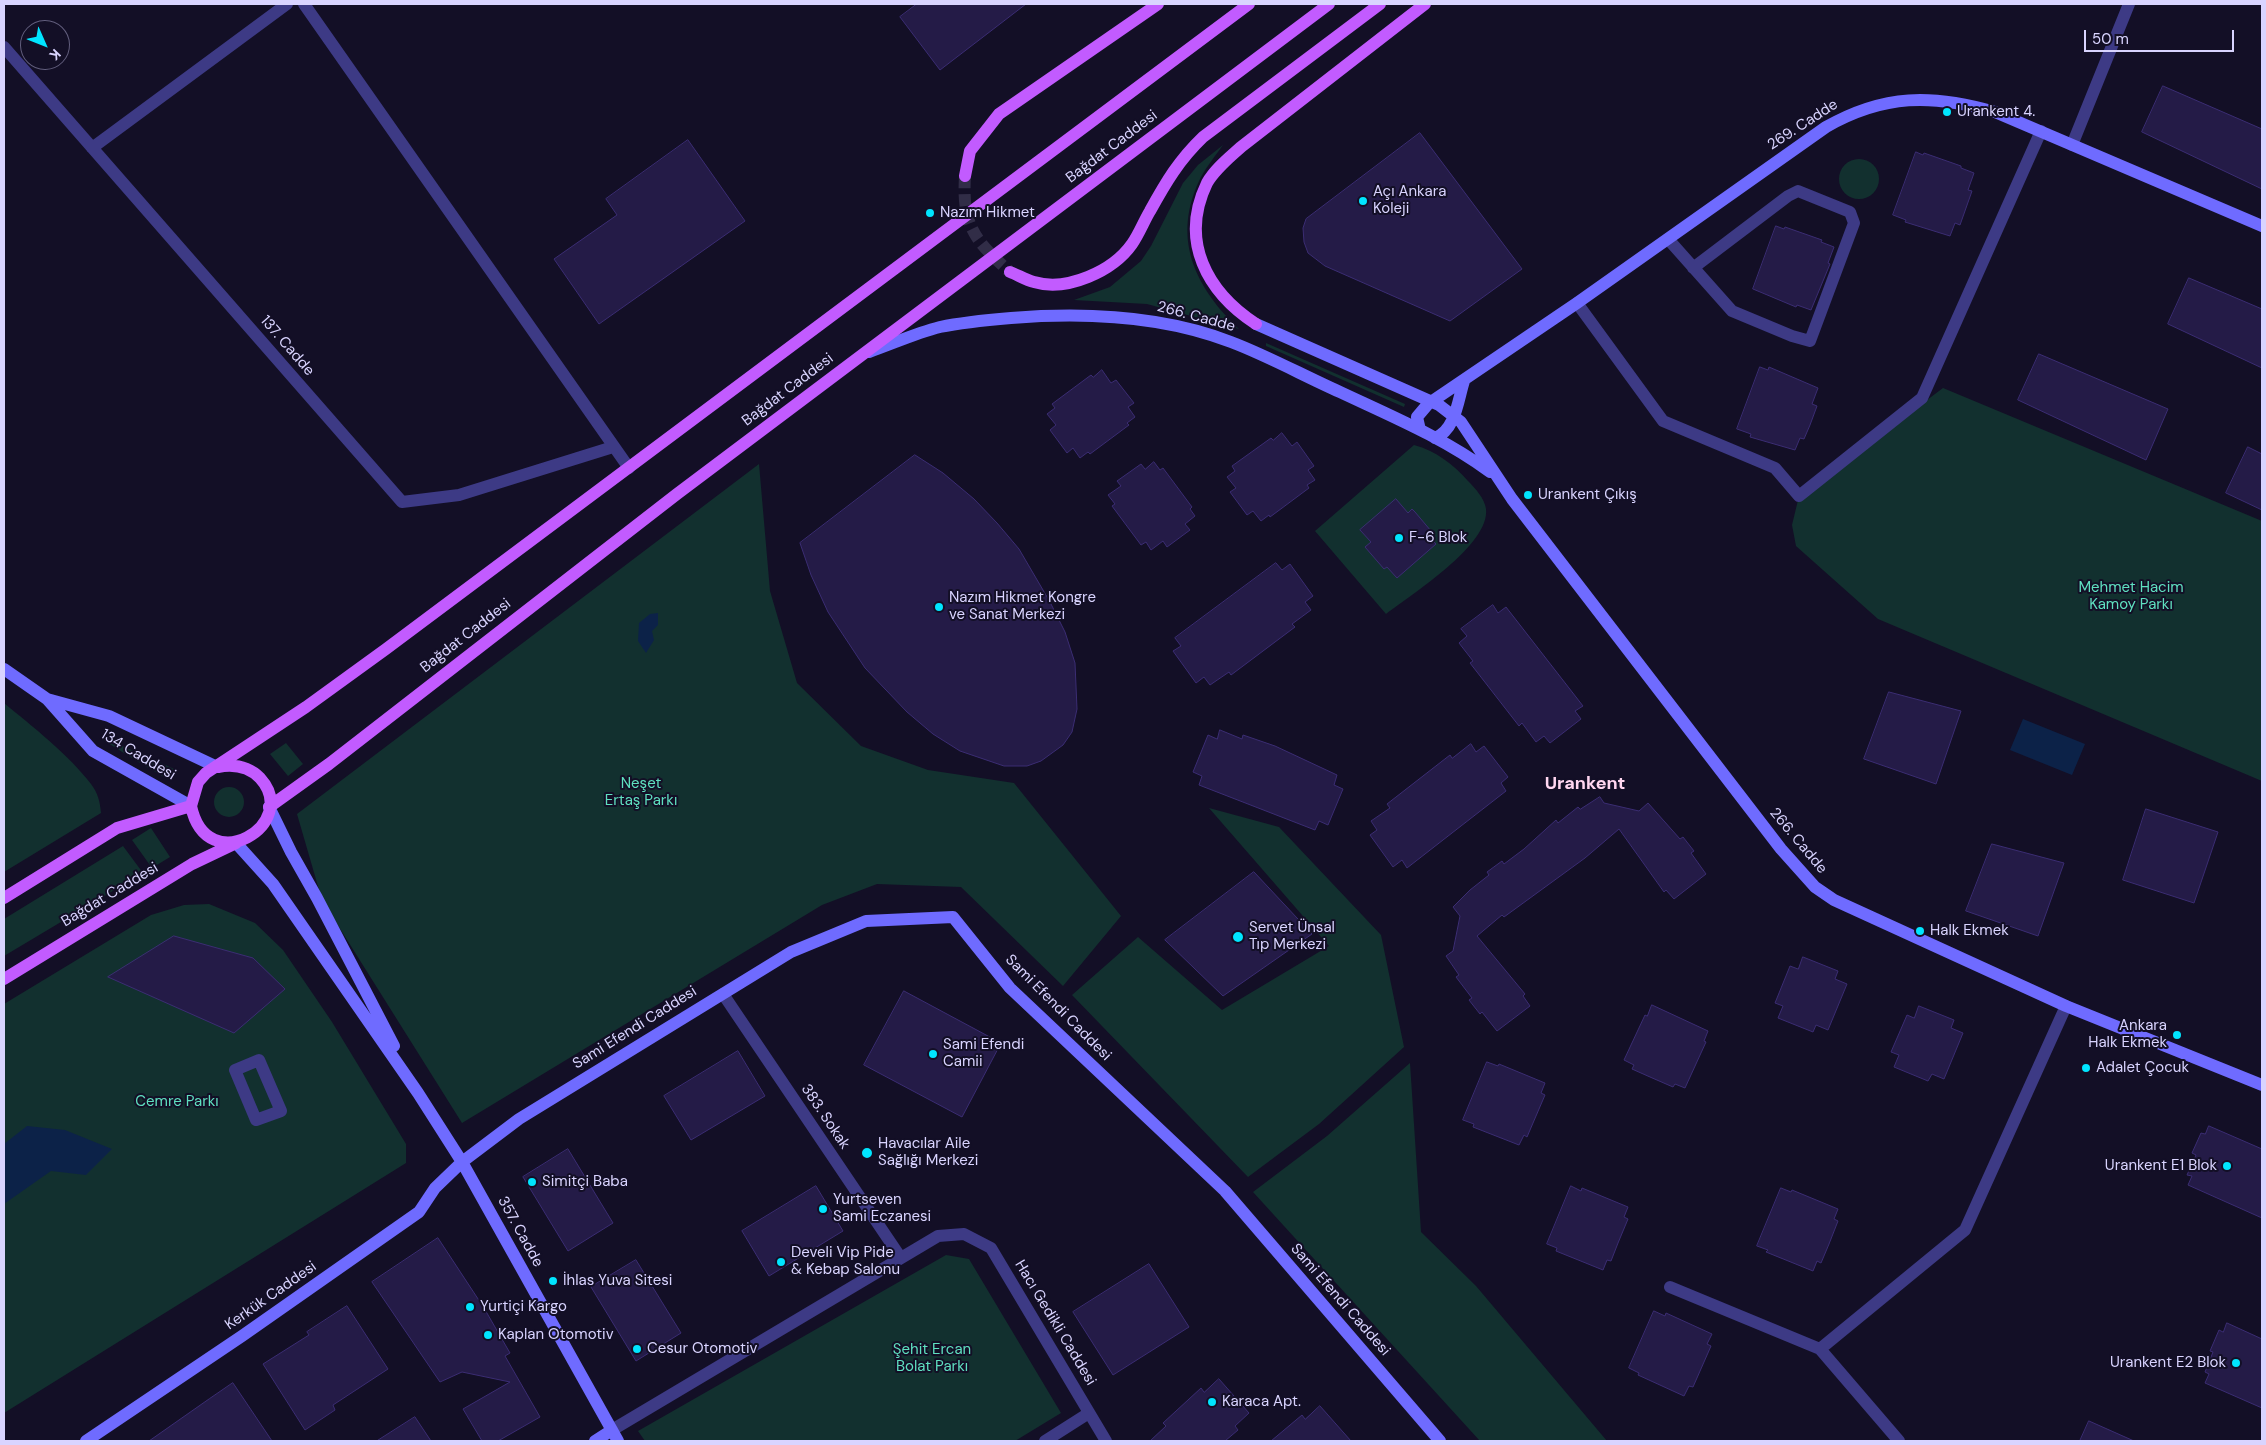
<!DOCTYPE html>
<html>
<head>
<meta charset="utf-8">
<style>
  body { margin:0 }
  #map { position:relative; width:2266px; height:1445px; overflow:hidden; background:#130f26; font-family:"DM Sans",sans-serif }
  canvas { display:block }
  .frame { position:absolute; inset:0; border:5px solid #d9d4ff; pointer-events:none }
  .north { position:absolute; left:20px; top:20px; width:50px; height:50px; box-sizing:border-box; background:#130f26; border:1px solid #625e7d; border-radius:50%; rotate:134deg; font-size:14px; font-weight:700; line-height:20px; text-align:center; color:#d9d4ff }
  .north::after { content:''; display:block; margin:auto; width:18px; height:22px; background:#00e5ff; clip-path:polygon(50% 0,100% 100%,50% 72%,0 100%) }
  .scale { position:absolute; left:2084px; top:30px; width:150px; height:22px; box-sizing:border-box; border:2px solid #d9d4ff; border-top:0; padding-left:6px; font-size:15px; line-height:18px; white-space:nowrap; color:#d9d4ff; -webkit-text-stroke:4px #130f26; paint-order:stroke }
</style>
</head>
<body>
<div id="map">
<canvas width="2266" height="1445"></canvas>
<div class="frame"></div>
<div class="north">K</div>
<div class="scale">50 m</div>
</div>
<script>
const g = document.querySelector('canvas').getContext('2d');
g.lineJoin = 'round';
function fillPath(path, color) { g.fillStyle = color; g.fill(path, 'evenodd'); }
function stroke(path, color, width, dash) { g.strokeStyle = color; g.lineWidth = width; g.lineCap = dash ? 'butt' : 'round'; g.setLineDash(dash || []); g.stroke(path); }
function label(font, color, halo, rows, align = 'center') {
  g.font = font + ' "DM Sans",sans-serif'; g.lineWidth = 4; g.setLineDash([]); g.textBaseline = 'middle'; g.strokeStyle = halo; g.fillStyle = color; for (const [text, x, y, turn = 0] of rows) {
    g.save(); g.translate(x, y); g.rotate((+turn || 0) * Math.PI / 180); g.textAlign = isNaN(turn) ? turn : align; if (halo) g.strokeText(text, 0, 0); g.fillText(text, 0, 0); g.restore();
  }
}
const green = new Path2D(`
  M1223 145C1216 155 1207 166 1201 177 1171 237 1194 286 1239 329L1147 304 1074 300 1110 287 1141 261 1151 246 1183 183 1198 165Z
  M1839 179a20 20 0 1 1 40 0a20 20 0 1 1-40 0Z
  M1266 343 1405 404 1404 407 1266 346Z
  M1943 388 2262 521V781L1878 619 1796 546 1792 525 1799 496Z
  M1414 445C1436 451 1453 464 1468 481 1475 488 1485 499 1486 509 1490 545 1412 594 1386 614L1315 531Z
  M759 464 770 591 797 683 861 746 928 770 1014 783 1121 916 1063 986 961 887 877 884 822 905 462 1123 322 900 297 814Z
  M4 703C32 726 69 755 91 784 98 793 100 802 101 813L4 872Z
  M104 738 143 755 140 763 103 740Z
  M286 743 303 764 288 776 270 754Z
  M149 757 174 769 169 780 145 766Z
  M214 802a15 15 0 1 1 30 0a15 15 0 1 1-30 0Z
  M1209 808 1279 827 1381 935 1404 1047 1319 1124 1248 1177 1072 995 1138 937 1222 1010 1329 946Z
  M151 828 170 857 152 868 132 840Z
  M123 846 143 873 4 956V919Z
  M209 904 255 923 283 950 332 1022 406 1144V1163L4 1413V1004L151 915 184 905Z
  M1410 1063 1421 1232 1476 1286 1607 1441H1480L1253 1192 1327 1136Z
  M946 1255 969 1259 1061 1413 1015 1441H645L638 1431Z`);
const water = new Path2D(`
  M658 613V625L652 631 654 640 646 653 638 641 639 623 650 614Z
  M2023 719 2085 744 2072 775 2010 750Z
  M27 1126 65 1130 112 1149 86 1175 51 1171 4 1204V1144Z`);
const building = new Path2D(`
  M917 4H1026L940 70 900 17Z
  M2163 86 2262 129V189L2142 132Z
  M1420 133 1522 269 1450 321 1325 266 1308 253 1304 242 1303 228 1306 219Z
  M688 140 745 221 599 324 554 259 617 215 606 199Z
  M1916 152 1923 155 1924 153 1961 166V168L1974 173 1968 190 1972 191 1960 225 1955 223 1950 236 1905 222 1906 220 1893 215Z
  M1776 226 1784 229 1785 227 1822 240 1821 242 1834 247 1828 263 1830 264 1811 310 1797 305 1796 307 1753 289Z
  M2189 278 2262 309V368L2168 324Z
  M2039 354 2168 409 2146 460 2018 400Z
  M1760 367 1768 370 1769 367 1818 388 1812 404 1817 406 1810 425 1804 439 1800 438 1795 450 1750 437 1751 434 1737 429Z
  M1102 370 1111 383 1116 380 1134 403 1128 407 1135 417 1127 423 1129 425 1090 454 1088 452 1080 458 1073 448 1067 453 1050 430 1056 425 1047 414 1055 408 1052 404 1091 375 1093 377Z
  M1282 433 1292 446 1297 442 1314 466 1308 470 1315 480 1307 485 1309 488 1270 517 1269 515 1261 521 1253 511 1247 515 1230 492 1236 488 1227 477 1235 471 1232 466 1271 438 1273 440Z
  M2248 447 2262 454V510L2226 493Z
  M915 455 943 473 974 499 997 523 1019 549 1050 602 1065 632 1075 663 1077 709 1072 732 1063 745 1041 761 1027 766H1004L960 751 933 734 907 712 865 668 828 612 811 575 800 543Z
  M1154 462 1160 470 1163 468 1192 507 1190 509 1195 516 1185 524 1190 530 1167 547 1163 541 1151 550 1146 542 1141 545 1112 506 1115 504 1108 495 1121 486 1117 481 1141 464 1145 469Z
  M1396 499 1408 513 1412 509 1415 512 1431 531 1427 534 1436 544 1397 578 1387 567 1384 569 1365 547 1371 542 1360 530Z
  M1276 563 1282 570 1290 564 1313 596 1305 602 1311 610 1292 624 1295 627 1231 675 1229 672 1210 685 1204 677 1196 683 1173 651 1181 646 1175 638Z
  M1493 605 1498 613 1506 607 1583 706 1575 711 1581 719 1550 743 1544 736 1536 742 1522 723 1519 726 1470 663 1473 661 1459 643 1467 636 1461 629Z
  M1889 692 1961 711 1936 784 1864 759Z
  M1220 730 1242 739 1243 735 1275 746 1337 775 1334 785 1343 789 1328 825 1319 821 1315 830 1199 785 1202 776 1193 772 1208 735 1217 739Z
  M1471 744 1476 752 1484 746 1508 777 1501 783 1506 791 1407 868 1402 860 1393 867 1370 835 1377 830 1371 821 1390 808 1387 804 1450 755 1452 758Z
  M1600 797 1604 803 1639 811 1648 803 1680 839 1683 837 1694 851 1691 853 1706 874 1674 899 1666 890 1664 892 1619 829 1585 858 1504 917 1502 915 1477 936 1525 994 1523 996 1530 1006 1497 1031 1482 1012 1480 1014 1469 1000 1472 998 1456 977 1459 975 1446 956 1453 951 1460 916 1453 907 1470 890 1489 875 1487 872 1502 861 1504 864 1524 849 1556 820 1558 823 1578 807 1580 809Z
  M2146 809 2218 832 2194 903 2123 880Z
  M1992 844 2064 863 2038 936 1966 911Z
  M1254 872 1312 934 1223 996 1165 940Z
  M174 936 253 958 285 989 234 1033 108 977Z
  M1803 957 1838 971 1835 979 1847 984 1828 1030 1816 1025 1813 1032 1778 1018 1783 1006 1775 1003 1790 966 1798 969Z
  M904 991 1001 1043 962 1117 864 1065Z
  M1652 1005 1708 1031 1704 1041 1706 1042 1685 1088 1675 1084 1673 1087 1650 1077 1632 1069 1634 1065 1624 1060 1645 1015 1647 1016Z
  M1919 1006 1954 1020 1951 1028 1963 1033 1944 1079 1932 1074 1928 1081 1894 1067 1899 1055 1891 1052 1907 1015 1914 1018Z
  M738 1051 765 1096 691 1140 664 1096Z
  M1487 1062 1498 1066 1499 1064 1545 1083 1541 1093 1545 1095 1527 1137 1524 1135 1519 1145 1473 1127 1474 1124 1463 1120Z
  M2209 1126 2262 1149V1218L2188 1185 2192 1176 2187 1175 2196 1155 2192 1153 2201 1133 2205 1134Z
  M568 1149 613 1223 568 1251 523 1177Z
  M816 1186 843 1231 769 1276 742 1231Z
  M1571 1186 1581 1191 1582 1188 1628 1207 1624 1217 1628 1219 1618 1243 1611 1261 1607 1260 1603 1270 1556 1251 1557 1248 1547 1244Z
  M1781 1188 1791 1192 1792 1190 1838 1209 1834 1219 1838 1221 1829 1244 1821 1263 1817 1261 1813 1271 1766 1252 1768 1250 1757 1246Z
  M438 1238 484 1308 510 1353 505 1356 540 1417 498 1441H482L463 1409 510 1382 462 1372 440 1382 372 1282Z
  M636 1260 681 1333 636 1361 591 1287Z
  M1149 1264 1189 1327 1113 1375 1073 1312Z
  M347 1306 388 1369 333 1405 335 1410 305 1430 263 1364 309 1335 307 1332Z
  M1654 1311 1665 1316 1666 1313 1712 1334 1707 1344 1711 1346 1693 1387 1689 1386 1684 1396 1638 1375 1639 1373 1629 1368Z
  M2227 1323 2262 1339V1408L2205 1383 2209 1374 2205 1372 2213 1352 2210 1351 2219 1330 2223 1332Z
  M1219 1379 1249 1413 1235 1426 1238 1430 1225 1441H1150L1166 1426 1163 1423 1201 1388 1204 1392Z
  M233 1383 272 1441H149L209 1399Z
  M1320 1406 1351 1441H1271L1302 1415 1305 1419Z
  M415 1417 431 1441H377Z
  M2089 1421 2134 1441H2080Z`);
const primaryTunnel = new Path2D(`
  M965 176C962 225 974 240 1010 272`);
const street = new Path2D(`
  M304 4 629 468
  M4 47 402 502 459 495 613 447
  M2072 145 2129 4
  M92 148 287 4
  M1668 239 1732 311 1792 336 1810 341 1854 223 1850 212 1798 191 1788 196 1693 268
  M1577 303 1663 421 1775 468 1799 496 1922 398 2041 131
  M723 994 901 1258
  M259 1060 281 1111 256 1120 235 1070Z
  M1670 1287 1820 1349
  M612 1430 938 1236 964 1234 991 1248 1106 1441
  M1045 1441 1089 1413
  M1899 1441 1820 1349 1965 1230 2066 1006`);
const secondary = new Path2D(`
  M1256 324 1439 405 1461 422 1512 499 1781 849 1815 887 1834 900 2066 1006 2262 1085
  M869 352C892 344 916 333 940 327 964 322 987 320 1011 318 1085 312 1161 315 1231 342 1268 356 1304 376 1340 392 1391 416 1444 438 1490 472
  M1420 430 1417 417 1428 404 1577 303 1826 127C1884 94 1932 94 1995 112L2262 226
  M1435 438C1456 430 1458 399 1464 381
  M4 669 47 699 93 751 191 806
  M47 699 109 716 217 767
  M269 807 291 852 317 898 394 1046
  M236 843 273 884 418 1093 462 1162 618 1441
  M86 1441 242 1336 419 1212 435 1188 462 1162 519 1119 791 952 866 921 953 917 1010 988 1225 1191 1440 1441
  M595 1441 612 1430`);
const primary = new Path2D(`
  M965 176 970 151 999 114 1158 4
  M1010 272C1018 275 1026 280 1034 282 1067 292 1113 271 1132 244 1139 234 1144 221 1150 211 1166 182 1179 160 1203 137L1380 4
  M1256 324C1207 292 1179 241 1207 183 1215 169 1229 158 1241 147L1425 4
  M191 806C207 881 302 824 260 778 248 766 234 764 218 767
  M269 807 329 764 677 494 1329 4
  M4 898 117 828 191 806 198 782 206 773 306 707 386 649 1249 4
  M4 979 192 864 236 843`);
const markers = [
  [1947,112,5,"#00e5ff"],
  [1363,201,5,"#00e5ff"],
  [930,213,5,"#00e5ff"],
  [1528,495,5,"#00e5ff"],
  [1399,538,5,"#00e5ff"],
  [939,607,5,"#00e5ff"],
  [1920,931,5,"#00e5ff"],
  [1238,937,6,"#00e5ff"],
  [2177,1035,5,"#00e5ff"],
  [933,1054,5,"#00e5ff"],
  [2086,1068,5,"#00e5ff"],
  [867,1153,6,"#00e5ff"],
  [2227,1166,5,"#00e5ff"],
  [532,1182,5,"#00e5ff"],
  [823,1209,5,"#00e5ff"],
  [781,1262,5,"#00e5ff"],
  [553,1281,5,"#00e5ff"],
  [470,1307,5,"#00e5ff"],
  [488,1335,5,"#00e5ff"],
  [637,1349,5,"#00e5ff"],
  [2236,1363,5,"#00e5ff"],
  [1212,1402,5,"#00e5ff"]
];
const poiNames = [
  ["Urankent 4.",1957,112],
  ["Açı Ankara",1373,192],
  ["Koleji",1373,209],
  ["Nazım Hikmet",940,213],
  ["Urankent Çıkış",1538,495],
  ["F-6 Blok",1409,538],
  ["Nazım Hikmet Kongre",949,598],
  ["ve Sanat Merkezi",949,615],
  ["Servet Ünsal",1249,928],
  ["Tıp Merkezi",1249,945],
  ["Halk Ekmek",1930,931],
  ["Ankara",2167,1026,"right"],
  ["Halk Ekmek",2167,1043,"right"],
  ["Sami Efendi",943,1045],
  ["Camii",943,1062],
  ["Adalet Çocuk",2096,1068],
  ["Havacılar Aile",878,1144],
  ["Sağlığı Merkezi",878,1161],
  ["Urankent E1 Blok",2217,1166,"right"],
  ["Simitçi Baba",542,1182],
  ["Yurtseven",833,1200],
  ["Sami Eczanesi",833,1217],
  ["Develi Vip Pide",791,1253],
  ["& Kebap Salonu",791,1270],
  ["İhlas Yuva Sitesi",563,1281],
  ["Yurtiçi Kargo",480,1307],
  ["Kaplan Otomotiv",498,1335],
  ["Cesur Otomotiv",647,1349],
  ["Urankent E2 Blok",2226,1363,"right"],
  ["Karaca Apt.",1222,1402]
];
const streetNames = [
  ["269. Cadde",1803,125,-33],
  ["Bağdat Caddesi",1112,147,-37],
  ["266. Cadde",1196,317,15],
  ["137. Cadde",287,346,49],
  ["Bağdat Caddesi",788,390,-37],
  ["Bağdat Caddesi",466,636,-38],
  ["134 Caddesi",138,755,31],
  ["266. Cadde",1798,841,50],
  ["Bağdat Caddesi",110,895,-31],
  ["Sami Efendi Caddesi",1058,1008,45],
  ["Sami Efendi Caddesi",635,1028,-32],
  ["383. Sokak",825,1117,56],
  ["357. Cadde",520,1232,61],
  ["Kerkük Caddesi",271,1296,-35],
  ["Sami Efendi Caddesi",1340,1300,49],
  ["Hacı Gedikli Caddesi",1055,1323,59]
];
const parkNames = [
  ["Mehmet Hacim",2131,588],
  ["Kamoy Parkı",2131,605],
  ["Neşet",641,784],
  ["Ertaş Parkı",641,801],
  ["Cemre Parkı",177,1102],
  ["Şehit Ercan",932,1350],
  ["Bolat Parkı",932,1367]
];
const quarterNames = [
  ["Urankent",1585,784]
];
fillPath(green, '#12302f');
fillPath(water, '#0c2248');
fillPath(building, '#241b47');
stroke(building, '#3b2d73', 1);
stroke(primaryTunnel, '#312d47', 12, [12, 6]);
stroke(street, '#3d3a85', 12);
stroke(secondary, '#6f6bff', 12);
stroke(primary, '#c25bff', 12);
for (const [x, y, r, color] of markers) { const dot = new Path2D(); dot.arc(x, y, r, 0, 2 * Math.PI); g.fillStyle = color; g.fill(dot); stroke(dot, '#130f26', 2); }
label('15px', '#d9d4ff', '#130f26', poiNames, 'left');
label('15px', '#d9d4ff', '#130f26', streetNames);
label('15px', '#5fe0c0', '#130f26', parkNames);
label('bold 18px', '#ffd6f0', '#130f26', quarterNames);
</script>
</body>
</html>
